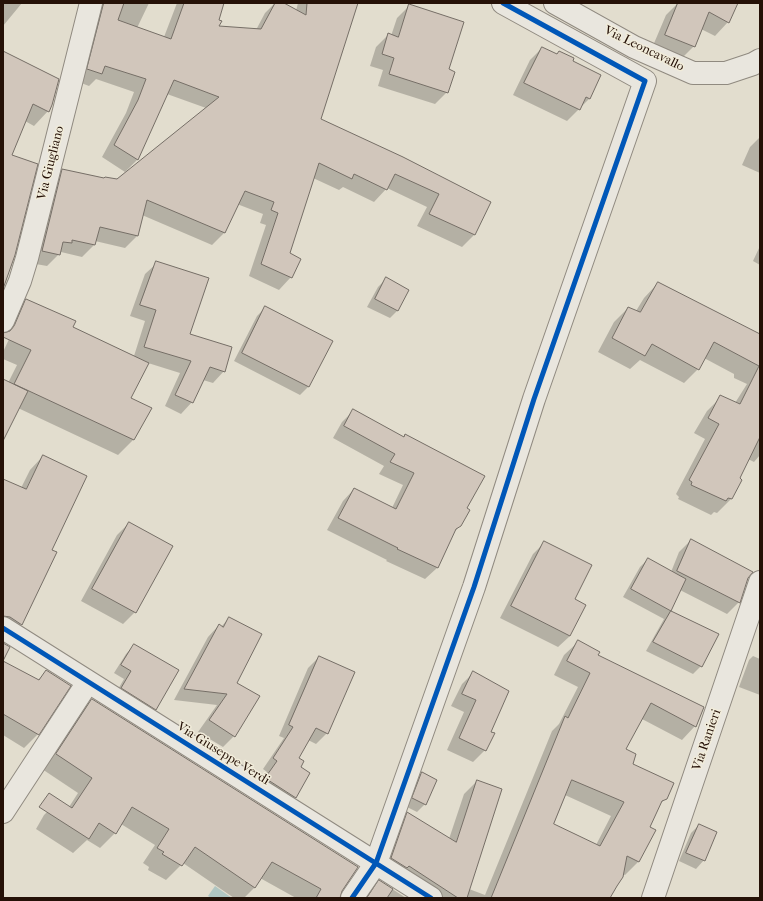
<!DOCTYPE html>
<html>
<head>
<meta charset="utf-8">
<style>
  body { margin:0 }
  #map { position:relative; width:763px; height:901px; overflow:hidden; background:#e2ddce; font-family:"IM FELL French Canon",serif }
  canvas { display:block }
  .frame { position:absolute; inset:0; border:4px solid #251107; pointer-events:none }
</style>
</head>
<body>
<div id="map">
<canvas width="763" height="901"></canvas>
<div class="frame"></div>
</div>
<script>
const g = document.querySelector('canvas').getContext('2d');
g.lineJoin = 'round';
function fillPath(path, color) { g.fillStyle = color; g.fill(path, 'evenodd'); }
function stroke(path, color, width, dash) { g.strokeStyle = color; g.lineWidth = width; g.lineCap = dash ? 'butt' : 'round'; g.setLineDash(dash || []); g.stroke(path); }
function label(font, color, halo, rows, align = 'center') {
  g.font = font + ' "IM FELL French Canon",serif'; g.lineWidth = 3; g.setLineDash([]); g.textBaseline = 'middle'; g.strokeStyle = halo; g.fillStyle = color; for (const [text, x, y, turn = 0] of rows) {
    g.save(); g.translate(x, y); g.rotate((+turn || 0) * Math.PI / 180); g.textAlign = isNaN(turn) ? turn : align; if (halo) g.strokeText(text, 0, 0); g.fillText(text, 0, 0); g.restore();
  }
}
const water = new Path2D(`
  M215 886 232 898H211L208 896Z`);
const shadow = new Path2D(`
  M3 3H22L3 26Z
  M87 3H149L137 28 164 37 177 3H223L218 20V27L256 30 265 13 275 3H282L296 11 298 3H357L320 120 489 203 474 235 462 247 417 226 427 207 387 188 374 202 343 187 339 190 313 178 289 254 291 277 279 290 249 276 266 225 260 223 263 214 237 204 224 233 212 245 142 215 137 236 125 248 95 241 94 245 82 257 61 252 47 266 30 263 50 182 63 170 104 179 117 181 206 108 167 94 137 160 125 172 102 157 126 113 134 92 96 79 89 86 76 81Z
  M678 3H737L728 22 715 36 701 29 694 46 680 60 652 48 666 15Z
  M409 6 448 70 447 92 435 104 378 86 383 70 370 66 376 47 388 35 391 36 397 18Z
  M542 48 556 55 559 52 571 61 600 75 589 99 567 121 513 95 530 60Z
  M3 52 48 111 34 126 25 121 11 156 3 287Z
  M760 137V173L742 165 750 147Z
  M760 246V265L753 261Z
  M157 263 188 335 224 371 213 383 203 380 192 402 181 414 165 406 180 373 148 363 130 399 150 408 133 440 118 455 18 408 3 430V380L8 383 17 365 3 359V352L18 320 6 327 11 315 26 300 72 327 134 356 145 321 130 316 145 274Z
  M386 279 398 310 390 318 367 307 378 287Z
  M658 283 760 335V455L754 462 748 459 731 499 717 513 714 512 711 515 678 499 679 497 676 494 705 439 694 433 707 411 721 397 735 403 747 384 734 378V374L704 358 698 369 684 383 640 360 630 369 598 352 614 322 628 308 636 311 644 298Z
  M265 308 331 341 308 387 300 395 234 361 257 316Z
  M353 411 403 437 405 435 466 508 461 525 452 534 437 568 425 579 386 561 387 560 327 530 343 501 354 489 392 508 403 485 379 474 384 466 333 438 342 422Z
  M43 456 50 550 56 553 21 624 7 638 3 635V480L21 488 30 470Z
  M129 523 135 612 123 624 81 601 117 535Z
  M691 540 747 578 739 602 727 614 680 590 670 611 717 634 701 666 693 674 646 651 664 619 623 597 640 567 648 559 671 572 679 552Z
  M544 543 573 599 570 636 558 647 500 618 533 554Z
  M229 618 235 684 234 736 223 747 198 732 217 705 174 700 208 637 219 625 221 627Z
  M578 642 695 726 682 740 642 719 624 750 632 764 666 798 659 805 649 828 654 831 638 862 625 875 622 874 609 898H420L378 872 394 826 408 813 449 839 464 794 477 781 469 889 485 895 552 731 559 724 578 687 554 675 564 655ZM565 795 611 816 596 845 553 825Z
  M134 646 155 709 147 717 114 696 124 679 114 673 126 654Z
  M753 656 760 659V695L739 687 749 660Z
  M319 657 327 733 316 744 308 740 297 758 300 768 295 797 285 808 255 789 267 772 263 769 284 738 279 736 308 668Z
  M3 662 38 680 46 672 38 734 24 748 3 735Z
  M474 672 490 732 485 750 473 762 447 750 464 712 451 706 462 684Z
  M92 700 341 891 339 898H296L260 878 255 887 244 898H234L183 863 166 880 148 870 149 867 143 863 155 845 121 824 115 833 100 848 87 840 73 853 36 829 44 815 59 800 69 807 78 793 42 769 77 715Z
  M422 773 425 804 417 812 405 806 414 781Z
  M699 825 704 860 696 869 679 861 691 833Z
  M380 881 406 898H365Z`);
const building = new Path2D(`
  M104 3H124L118 20 171 39 184 3H224L219 20 222 21 219 26 261 29 275 3H284L306 15 307 3H358L321 119 403 157 491 202 475 235 429 214 439 194 395 174 387 190 354 174 352 179 319 163 290 253 301 259 292 278 261 264 278 213 271 210 274 202 245 191 225 233 147 200 138 236 100 227 95 245 72 240V243L63 242 60 255 42 251 62 169 104 178 105 177 117 179 219 97 174 80 138 160 114 145 138 100 146 79 105 66 102 74 87 69Z
  M678 3H738L729 23 709 12 695 47 665 35Z
  M409 4 464 22 449 69 455 72 448 93 389 74 394 58 382 54 388 33 398 37Z
  M542 47 557 54 559 51 574 58 573 61 601 75 590 99 586 97 580 110 524 83Z
  M3 51 59 79 52 105 49 112 33 104 12 155 38 164 15 255 3 289Z
  M156 261 209 278 190 334 232 347 225 372 210 367 193 403 175 395 191 361 144 347 156 310 140 305Z
  M386 277 409 290 398 311 375 299Z
  M658 282 760 334V437L740 478 742 480 732 499 728 498 726 501 691 485 692 482 689 480 719 424 708 418 720 395 740 404 759 366 714 342 699 370 652 344 645 356 612 338 628 307 640 312Z
  M26 299 76 321 73 327 149 363 131 398 152 408 134 440 14 384 31 350 3 337V333L10 331 14 326Z
  M265 306 333 341 309 387 242 353Z
  M3 379 28 391 3 441Z
  M353 409 404 437 405 434 485 476 467 508 470 510 461 526 456 529 438 568 397 549 398 548 338 518 354 488 396 509 414 473 390 462 395 454 344 426Z
  M43 455 87 476 52 550 57 552 22 625 10 617 3 616V479L26 489Z
  M129 522 173 546 136 613 92 589Z
  M691 539 753 572 748 578 740 603 677 571Z
  M544 541 592 565 575 599 586 605 570 636 511 606Z
  M648 558 686 579 671 611 631 589Z
  M671 611 719 634 702 667 653 642Z
  M229 617 262 634 237 683 260 696 235 737 209 720 227 694 184 689 219 624 223 627Z
  M578 640 600 652 598 655 704 707 696 727 651 703 626 749 636 754 633 764 674 783 667 799 662 801 650 827 656 830 639 862 627 856 623 877 617 886 610 898H491L565 716 568 718 590 673 567 661ZM572 780 624 802 600 846 554 824Z
  M3 643 10 647 3 661 39 680 46 670 71 686 39 735 3 714Z
  M134 644 179 670 156 710 121 688 131 671 121 665Z
  M319 656 355 672 328 734 316 728 299 758 304 761 301 767 310 773 296 798 265 778 277 761 273 758 293 727 289 725Z
  M473 671 509 691 491 732 495 733 486 751 459 738 476 700 462 694Z
  M92 699 358 867 342 891 340 898H316L321 889 272 862 255 888 195 847 182 866 162 854 164 852 157 848 169 829 132 807 116 834 99 823 89 839 39 807 49 793 72 808 92 778 56 754Z
  M422 772 437 780 426 805 412 798Z
  M477 780 502 789 467 898H458L409 866 407 868 391 858 407 812 456 842Z
  M699 824 717 832 705 861 686 853Z
  M379 880 393 889 387 898H367Z`);
const minor = new Path2D(`
  M555 3 634 47 693 73H726L753 64 760 60
  M3 321 20 281 27 258 91 3
  M3 628 431 898
  M3 812 88 682
  M352 898 376 863 474 587 534 399 645 81 503 3
  M653 898 760 582`);
const cycleway = new Path2D(`
  M3 628 431 898
  M352 898 376 863 474 587 534 399 645 81 503 3`);
const streetNames = [
  ["Via Leoncavallo",644,49,26],
  ["Via Giugliano",51,163,-76],
  ["Via Ranieri",707,740,-71],
  ["Via Giuseppe Verdi",223,754,32]
];
fillPath(water, '#b0c6c2');
fillPath(shadow, '#0003');
fillPath(building, '#d1c6bb');
stroke(building, '#756e66', 1);
stroke(minor, '#908a80', 24);
stroke(minor, '#e9e6de', 22);
stroke(cycleway, '#0057b8', 5);
label('13px', '#251107', '#f1ecda', streetNames);
</script>
</body>
</html>
